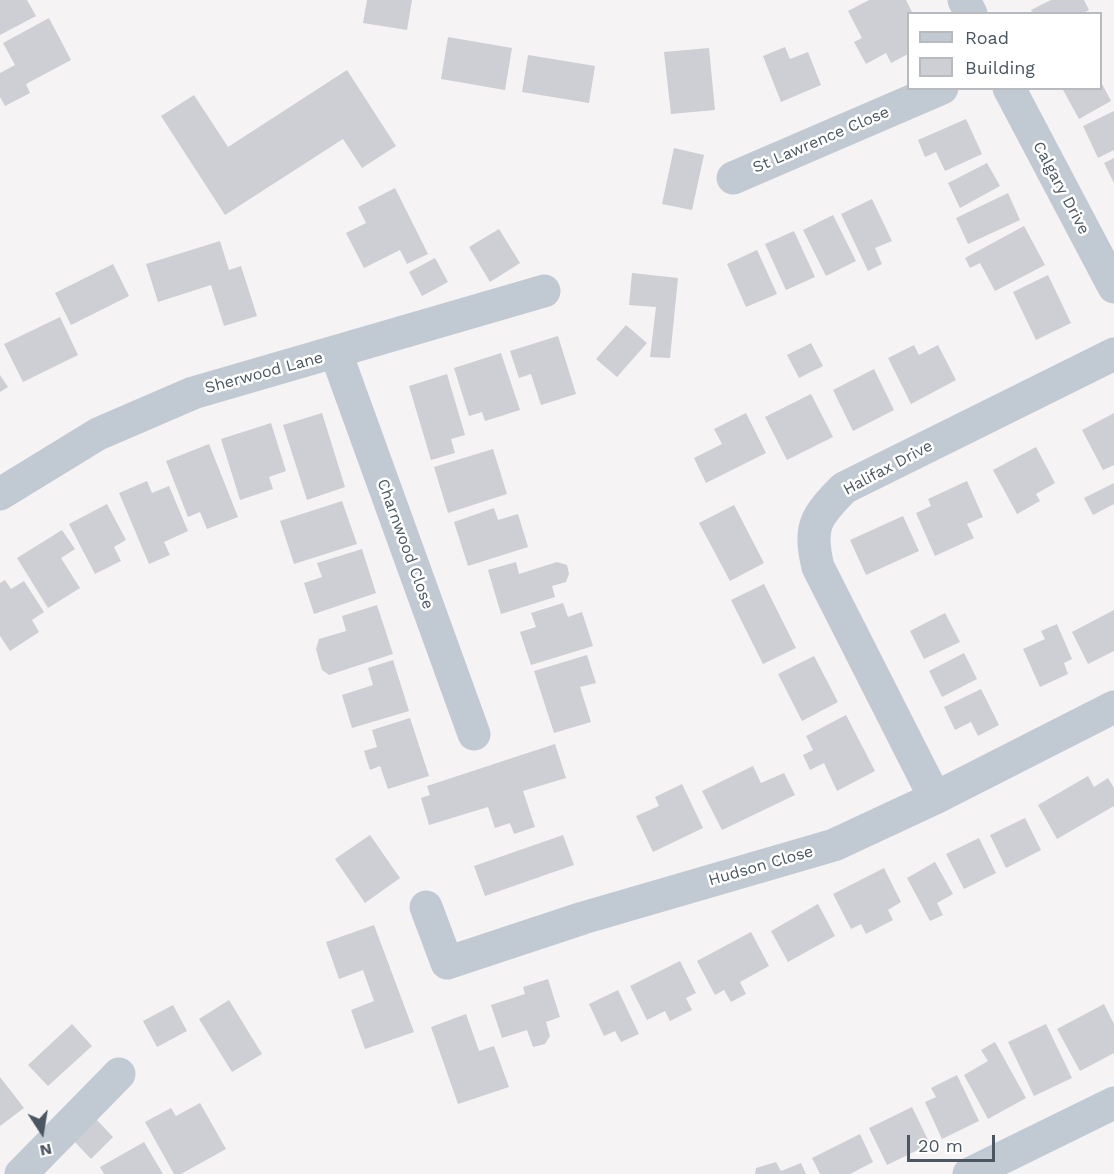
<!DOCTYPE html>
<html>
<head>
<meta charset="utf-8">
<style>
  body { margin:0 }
  #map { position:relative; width:1114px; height:1174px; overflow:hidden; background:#f5f3f3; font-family:"Work Sans",sans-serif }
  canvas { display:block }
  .legend { position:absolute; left:907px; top:12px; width:195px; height:78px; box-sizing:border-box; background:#fff; border:2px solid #b7bbc0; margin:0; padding:8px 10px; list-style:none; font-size:18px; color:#4a5661 }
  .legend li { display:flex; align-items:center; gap:12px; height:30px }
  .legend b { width:30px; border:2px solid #b7bbc0 }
  .north { position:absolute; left:12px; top:1102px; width:60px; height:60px; -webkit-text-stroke:4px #fff; paint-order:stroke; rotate:168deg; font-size:16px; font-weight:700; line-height:24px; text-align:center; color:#4a5661 }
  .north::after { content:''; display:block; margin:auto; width:21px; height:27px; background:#4a5661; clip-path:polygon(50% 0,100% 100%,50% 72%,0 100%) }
  .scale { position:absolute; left:907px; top:1135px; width:88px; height:27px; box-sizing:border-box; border:3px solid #4a5661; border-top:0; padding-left:8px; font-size:18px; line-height:21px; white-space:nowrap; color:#4a5661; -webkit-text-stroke:4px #fff; paint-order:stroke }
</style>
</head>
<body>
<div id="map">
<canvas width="1114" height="1174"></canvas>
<ul class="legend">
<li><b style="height:8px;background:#c1cad2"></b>Road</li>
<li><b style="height:16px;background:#cdcfd5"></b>Building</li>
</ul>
<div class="north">N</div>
<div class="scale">20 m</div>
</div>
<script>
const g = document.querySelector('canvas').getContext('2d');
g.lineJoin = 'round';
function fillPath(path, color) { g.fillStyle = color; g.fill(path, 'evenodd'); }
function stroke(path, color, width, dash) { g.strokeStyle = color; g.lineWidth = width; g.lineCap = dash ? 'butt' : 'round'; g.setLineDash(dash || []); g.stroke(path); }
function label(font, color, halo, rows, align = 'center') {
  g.font = font + ' "Work Sans",sans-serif'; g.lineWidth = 5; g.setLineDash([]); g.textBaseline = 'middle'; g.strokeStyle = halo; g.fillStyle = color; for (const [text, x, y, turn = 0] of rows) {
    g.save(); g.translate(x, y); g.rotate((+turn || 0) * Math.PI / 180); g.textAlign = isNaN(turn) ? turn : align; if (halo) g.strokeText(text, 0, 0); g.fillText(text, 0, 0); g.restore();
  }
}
const building = new Path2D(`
  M0 0H27L36 16 0 35Z
  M367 0H412L407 30 363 23Z
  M869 0H906L913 14H908V54L891 63 886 53 866 64 854 42 862 38 848 11Z
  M1051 0H1084L1089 10 1082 14H1033L1031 10Z
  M49 18 71 60 26 84 30 93 5 106 0 97V73L15 65 3 43Z
  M448 37 512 48 505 90 441 79Z
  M785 47 790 59 808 52 821 85 781 102 763 56Z
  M709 48 715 110 671 114 664 52Z
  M528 55 595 66 589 103 522 92Z
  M347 70 396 146 362 168 343 139 225 215 161 116 194 95 228 147Z
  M1101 82 1111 101 1079 119 1062 88H1101Z
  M1114 111V150L1098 158 1083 126Z
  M966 119 982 154 945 171 936 152 925 157 918 140Z
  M674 148 704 155 692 210 662 204Z
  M1114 158V183L1104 163Z
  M987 163 1000 186 960 208 948 183Z
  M395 188 428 254 407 264 400 250 364 268 346 233 366 223 358 207Z
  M1008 193 1020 220 968 244 956 218Z
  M872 199 892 241 875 248 882 264 868 271 841 214Z
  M833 215 856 261 826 276 803 230Z
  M1024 226 1045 265 995 291 980 263 970 268 965 258Z
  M499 229 520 263 490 282 469 247Z
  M794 231 815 277 786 290 765 244Z
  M220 241 229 270 241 266 257 316 224 326 211 285 158 302 146 264Z
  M757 250 777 294 746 307 727 264Z
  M435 258 448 282 422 296 409 272Z
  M113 264 129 296 71 325 55 293Z
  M632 273 678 278 670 358 650 357 656 307 629 305Z
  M1048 275 1071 323 1036 340 1013 292Z
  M60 317 78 355 23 382 4 344Z
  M626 325 647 343 617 377 596 359Z
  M558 336 576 394 541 405 531 374 519 378 510 351Z
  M811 343 823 366 799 378 787 355Z
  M914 345 919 355 938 345 956 380 911 404 888 358Z
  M501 353 520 410 485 421 482 412 469 416 454 368Z
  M874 369 894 410 853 431 833 390Z
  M447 374 465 435 451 439 455 453 431 460 409 386Z
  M0 375 8 387 0 392Z
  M811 394 833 437 787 460 765 417Z
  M322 413 345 487 307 500 283 425Z
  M746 413 766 453 706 483 694 458 722 444 714 429Z
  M1114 413V465L1103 470 1082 430Z
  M271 423 286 471 269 477 273 489 240 500 221 439Z
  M209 444 238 517 207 529 200 512 188 517 166 461Z
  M1036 447 1055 483 1036 494 1040 501 1017 514 993 470Z
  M493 449 507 494 448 513 434 467Z
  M147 481 152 493 169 486 188 531 164 542 170 555 149 564 119 493Z
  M967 481 983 517 967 524 974 538 935 556 916 513 931 506 928 499Z
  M1114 483V504L1093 515 1084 498Z
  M342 501 357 544 294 564 280 521Z
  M107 504 126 540 114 547 121 561 95 574 69 524Z
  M734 505 764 563 730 581 699 523Z
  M494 508 498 520 518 514 528 547 468 566 454 522Z
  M903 516 919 551 866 575 850 540Z
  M62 530 75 549 61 558 80 588 48 608 17 558Z
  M362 549 376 593 314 614 304 583 322 577 317 563Z
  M516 562 519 574 557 562 567 565 569 574 566 582 552 586 555 597 501 614 488 570Z
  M5 580 11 589 24 581 44 612 32 620 39 632 10 651 0 636V583Z
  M764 584 796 648 763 664 731 600Z
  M563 603 568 617 582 612 593 646 531 665 520 632 536 627 531 613Z
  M377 605 393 654 329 675 322 670 316 649 319 639 346 631 342 616Z
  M1114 610V651L1088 664 1072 632Z
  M945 613 960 642 924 659 910 631Z
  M1057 624 1072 659 1064 663 1068 674 1040 687 1023 649 1045 639 1041 631Z
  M964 653 977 679 942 697 929 671Z
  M587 655 596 683 580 687 591 722 554 733 534 671Z
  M814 656 838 702 802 721 778 674Z
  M393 660 409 711 352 728 342 695 373 685 368 668Z
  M981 689 999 725 978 736 971 722 955 730 944 707Z
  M846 715 875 771 837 791 824 763 810 770 803 755 813 750 806 736Z
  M410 718 429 776 388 789 380 766 370 770 364 751 377 747 372 730Z
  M555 744 566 778 523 791 535 827 514 834 510 823 495 828 488 807 429 825 421 798 430 795 427 786Z
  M753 766 761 783 784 773 795 795 722 830 702 791Z
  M1088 776 1094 787 1108 778 1114 788V806L1057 839 1038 805Z
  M682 784 703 828 653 852 636 816 659 806 655 797Z
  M1025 818 1041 850 1006 868 990 835Z
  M370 835 400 878 365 903 335 859Z
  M563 835 574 865 485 896 474 866Z
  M979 838 996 873 964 889 946 854Z
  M935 862 953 894 937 903 943 915 930 921 907 878Z
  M884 868 901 902 888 910 893 920 866 934 861 924 851 929 833 894Z
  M818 904 835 936 788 962 771 931Z
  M374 925 414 1032 365 1049 351 1010 374 1001 363 970 339 979 326 942Z
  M751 932 769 966 740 982 746 994 731 1002 724 990 715 995 697 961Z
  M680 961 696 993 686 998 692 1010 670 1021 665 1011 647 1020 630 986Z
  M548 979 560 1017 546 1022 550 1036 545 1044 533 1047 527 1030 502 1038 491 1005 525 994 523 987Z
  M618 990 639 1034 621 1042 615 1031 604 1036 589 1004Z
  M229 1000 262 1054 232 1072 199 1019Z
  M1104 1004 1114 1024V1053L1080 1071 1057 1029Z
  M173 1005 187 1031 157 1047 143 1021Z
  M466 1014 479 1051 494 1046 509 1087 458 1104 431 1027Z
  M72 1024 92 1046 48 1086 28 1065Z
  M1046 1024 1072 1078 1034 1096 1008 1042Z
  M995 1042 1026 1098 988 1119 964 1075 988 1061 981 1050Z
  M957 1075 979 1121 942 1139 925 1102 936 1097 931 1088Z
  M0 1077 24 1108 0 1126Z
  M200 1103 226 1149 181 1174H174L145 1122 171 1108 176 1116Z
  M912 1107 930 1144 887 1165 869 1128Z
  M96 1119 113 1137 91 1159 73 1140Z
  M860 1134 873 1162 850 1174H820L812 1158Z
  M144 1142 163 1174H104L100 1167Z
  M776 1162 781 1171 801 1163 806 1174H755L756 1168Z`);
const minor = new Path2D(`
  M964 0 971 14
  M1009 88 1114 287
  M733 178 942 88
  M336 353 474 734
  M0 494 98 434 193 393 544 291
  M935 798 818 567C808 526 816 516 844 488L1114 354
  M426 907 447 963 583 918 834 845 935 798 1114 707
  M21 1174 119 1074
  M969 1174 1114 1103`);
const streetNames = [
  ["St Lawrence Close",821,140,-23],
  ["Calgary Drive",1061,188,62],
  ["Sherwood Lane",264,373,-15],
  ["Halifax Drive",888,468,-28],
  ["Charnwood Close",405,544,70],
  ["Hudson Close",761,866,-16]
];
fillPath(building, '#cdcfd5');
stroke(minor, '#c1cad2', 33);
label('16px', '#4a5661', '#fff', streetNames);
</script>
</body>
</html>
